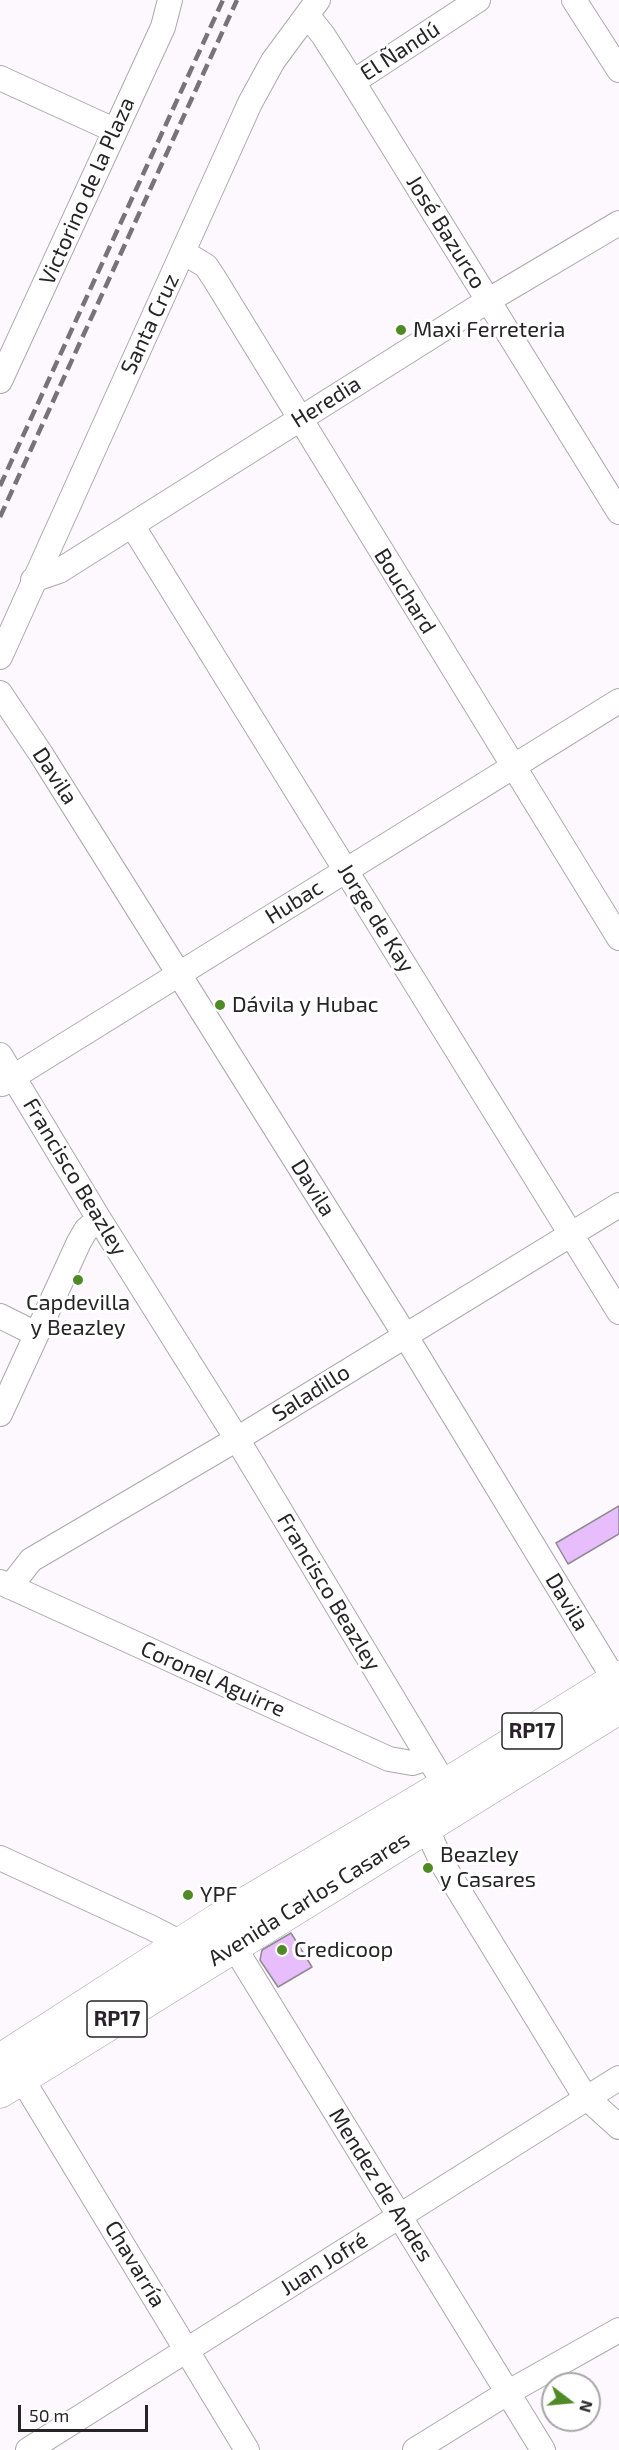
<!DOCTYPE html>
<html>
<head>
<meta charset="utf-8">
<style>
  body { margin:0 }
  #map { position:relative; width:619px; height:2450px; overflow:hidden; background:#fcf8fe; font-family:"Exo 2",sans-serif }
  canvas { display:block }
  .north { position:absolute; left:541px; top:2372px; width:60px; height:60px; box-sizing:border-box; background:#fff; border:2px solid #a8a7a8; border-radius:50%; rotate:106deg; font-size:16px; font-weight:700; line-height:24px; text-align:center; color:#262426 }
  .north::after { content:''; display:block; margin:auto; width:21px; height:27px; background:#508a27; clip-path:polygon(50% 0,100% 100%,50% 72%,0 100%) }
  .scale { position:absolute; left:18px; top:2405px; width:130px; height:27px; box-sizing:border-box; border:3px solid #262426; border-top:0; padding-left:8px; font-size:18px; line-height:21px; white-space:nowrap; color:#262426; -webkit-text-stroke:4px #fff; paint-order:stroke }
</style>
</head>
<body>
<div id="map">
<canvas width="619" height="2450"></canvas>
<div class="north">N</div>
<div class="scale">50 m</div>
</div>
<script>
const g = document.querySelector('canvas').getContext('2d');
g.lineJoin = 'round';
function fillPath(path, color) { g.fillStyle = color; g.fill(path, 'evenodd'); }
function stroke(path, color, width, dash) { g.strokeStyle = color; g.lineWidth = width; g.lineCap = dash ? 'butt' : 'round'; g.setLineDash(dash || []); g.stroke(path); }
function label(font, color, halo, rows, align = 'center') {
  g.font = font + ' "Exo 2",sans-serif'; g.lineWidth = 6; g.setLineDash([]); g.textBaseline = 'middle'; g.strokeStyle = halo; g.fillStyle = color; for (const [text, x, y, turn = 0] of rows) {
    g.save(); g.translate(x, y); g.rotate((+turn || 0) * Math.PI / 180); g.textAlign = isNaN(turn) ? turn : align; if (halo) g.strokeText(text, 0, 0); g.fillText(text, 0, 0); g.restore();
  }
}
const building = new Path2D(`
  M619 1506V1534L568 1564 556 1543Z
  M291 1933 312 1967 278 1987 260 1960 262 1950Z`);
const minor = new Path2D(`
  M574 0 619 70
  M307 15 323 35 353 82 619 512
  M0 78 114 130
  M353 82 478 0
  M183 252 206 266 214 278 619 938
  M0 381 163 27 170 0
  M132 525 619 1312
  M33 580 59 571 489 300 619 223
  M0 657 250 103 273 61 318 0
  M0 693 41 754 405 1335 619 1687
  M0 1055 99 1219 237 1439 445 1785 426 1827 442 1863 579 2087 587 2098 619 2127
  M2 1084 619 701
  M0 1316 36 1334
  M0 1414 79 1242 86 1230 99 1219
  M0 1582 389 1759 412 1763 428 1758
  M10 1587 31 1560 237 1439 619 1205
  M0 1858 152 1928 181 1943 187 1955
  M225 1932 543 2450
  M22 2079 247 2450
  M28 2450 619 2078
  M415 2450 507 2393 619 2330`);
const major = new Path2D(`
  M0 2060 217 1920 445 1785 619 1677
  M0 2092 619 1708`);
const rail = new Path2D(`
  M0 486 223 0
  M0 517 237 0`);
const markers = [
  [401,330,6,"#508a27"],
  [220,1005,6,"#508a27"],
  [78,1280,6,"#508a27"],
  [428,1868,6,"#508a27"],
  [188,1895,6,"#508a27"],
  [282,1950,6,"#508a27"]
];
const shields = [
  [532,1731,60],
  [117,2019,60]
];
const shieldNames = [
  ["RP17",532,1731],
  ["RP17",117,2019]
];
const streetNames = [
  ["El Ñandú",400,51,-33],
  ["Victorino de la Plaza",87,191,-66],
  ["José Bazurco",446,232,58],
  ["Santa Cruz",150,324,-65],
  ["Heredia",326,402,-32],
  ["Bouchard",405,591,58],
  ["Davila",55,776,57],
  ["Hubac",294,902,-32],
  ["Jorge de Kay",376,918,58],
  ["Francisco Beazley",75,1177,59],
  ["Davila",313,1188,58],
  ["Saladillo",311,1393,-32],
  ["Francisco Beazley",329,1592,59],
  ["Davila",567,1602,59],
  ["Coronel Aguirre",213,1679,24],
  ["Avenida Carlos Casares",309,1899,-32],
  ["Mendez de Andes",381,2185,58],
  ["Chavarría",135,2264,59],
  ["Juan Jofré",324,2264,-32]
];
const poiNames = [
  ["Maxi Ferreteria",413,330],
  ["Dávila y Hubac",232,1005],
  ["Capdevilla",78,1303,"center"],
  ["y Beazley",78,1328,"center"],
  ["Beazley",440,1855],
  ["y Casares",440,1880],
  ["YPF",200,1895],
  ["Credicoop",294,1950]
];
fillPath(building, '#e8bdfb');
stroke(building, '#8e8a90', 1.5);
stroke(minor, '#aca8ae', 26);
stroke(major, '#aca8ae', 33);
stroke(minor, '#fff', 24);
stroke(major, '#fff', 32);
stroke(rail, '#777477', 4.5, [12, 6]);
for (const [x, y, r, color] of markers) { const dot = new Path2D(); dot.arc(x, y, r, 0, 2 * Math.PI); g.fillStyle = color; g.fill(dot); stroke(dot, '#fff', 2); }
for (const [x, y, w] of shields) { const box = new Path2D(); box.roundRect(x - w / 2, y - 18, w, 36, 4.5); g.fillStyle = '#fff'; g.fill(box); stroke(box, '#262426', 1.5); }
label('bold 21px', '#262426', null, shieldNames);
label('22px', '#262426', '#fff', streetNames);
label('22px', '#262426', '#fff', poiNames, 'left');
</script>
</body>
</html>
